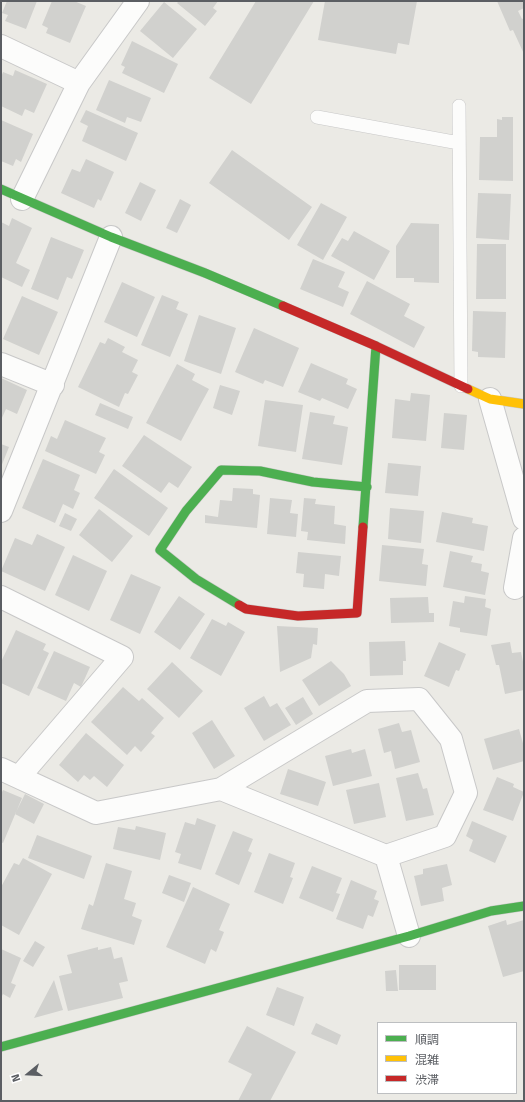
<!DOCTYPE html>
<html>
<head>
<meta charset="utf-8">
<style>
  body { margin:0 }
  #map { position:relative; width:525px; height:1102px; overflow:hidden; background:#ebeae5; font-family:"Fira Sans","Noto Sans JP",sans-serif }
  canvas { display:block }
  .frame { position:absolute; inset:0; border:2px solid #5b5e63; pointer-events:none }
  .legend { position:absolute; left:377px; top:1022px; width:140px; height:72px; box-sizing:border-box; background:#fff; border:1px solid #bdbfc1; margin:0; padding:5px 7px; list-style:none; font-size:12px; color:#5b5e63 }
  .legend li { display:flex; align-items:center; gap:8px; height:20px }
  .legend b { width:20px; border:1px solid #bdbfc1 }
  .north { position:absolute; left:8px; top:1054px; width:40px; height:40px; -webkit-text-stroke:3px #fff; paint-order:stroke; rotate:252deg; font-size:11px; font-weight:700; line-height:16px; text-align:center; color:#5b5e63 }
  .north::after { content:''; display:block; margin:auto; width:14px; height:18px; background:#5b5e63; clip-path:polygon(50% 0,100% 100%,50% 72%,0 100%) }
</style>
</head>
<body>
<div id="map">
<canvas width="525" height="1102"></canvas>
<div class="frame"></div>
<ul class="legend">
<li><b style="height:5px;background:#4caf50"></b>順調</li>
<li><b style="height:5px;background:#ffc107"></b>混雑</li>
<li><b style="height:5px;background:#c62828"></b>渋滞</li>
</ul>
<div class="north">N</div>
</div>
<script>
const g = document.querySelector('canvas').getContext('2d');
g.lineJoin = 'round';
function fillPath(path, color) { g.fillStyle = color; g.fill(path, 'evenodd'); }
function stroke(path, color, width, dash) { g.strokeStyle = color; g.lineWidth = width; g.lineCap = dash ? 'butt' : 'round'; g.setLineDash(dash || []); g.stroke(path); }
const building = new Path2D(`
  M7 1H37L26 29 5 21 8 15 2 13Z
  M52 1H74L86 6 70 43 46 33 48 28 42 25Z
  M179 1H218L213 8 217 11 205 26 177 3Z
  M256 1H314L251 104 209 78Z
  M325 1H417L409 45 398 43 396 54 318 40Z
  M497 1H524V8L518 11 522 19 524 18V54L513 30 510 31Z
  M164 2 197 29 173 58 140 31Z
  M132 41 178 64 164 93 122 73 125 67 121 65Z
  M15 70 47 84 34 113 25 109 22 116 1 106V77L3 72 13 76Z
  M109 80 151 98 141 122 127 117 125 123 96 110Z
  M86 110 138 133 126 161 82 141 88 126 80 122Z
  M502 117H513V181L479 180 480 137H497V119L502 120Z
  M1 120 33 134 21 162 16 159 13 166 1 161Z
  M232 150 312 207 289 240 209 183Z
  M86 159 114 172 101 201 98 199 94 208 61 193 72 169 80 172Z
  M140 182 156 190 141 221 125 213Z
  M478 193 511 194 509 240 476 238Z
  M180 199 191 205 177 233 166 228Z
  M321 203 347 217 323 260 297 245Z
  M12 218 32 228 16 263 30 270 22 287 1 277V222L9 226Z
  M411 223 439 224V283L414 282V278H396V246Z
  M354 231 390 251 374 280 331 256 342 238 348 241Z
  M51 237 84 250 72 279 67 277 58 300 31 289Z
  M477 244H506V299H476Z
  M313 259 345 272 338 287 349 292 343 307 300 289Z
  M367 281 410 304 404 316 425 327 414 348 350 314Z
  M122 282 155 297 137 337 104 322Z
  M162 295 179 302 176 309 188 314 170 357 141 345Z
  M22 296 58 312 39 355 3 339Z
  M473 311 506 312 505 358 478 357V352L472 351Z
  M199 315 236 328 221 374 184 361Z
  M254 328 299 348 283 387 265 380 263 384 235 372Z
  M108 338 125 347 122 352 138 360 132 372 138 375 128 394 125 393 119 407 78 387 100 342 105 344Z
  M311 363 348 379 346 384 357 389 348 409 322 398 320 401 298 392Z
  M177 364 195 374 192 380 209 389 181 441 146 423Z
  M1 378 27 390 17 414 6 409 1 420Z
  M220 385 240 391 232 415 213 408Z
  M411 393 430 395 426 441 392 438 395 399 410 401Z
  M265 400 303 405 296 452 258 446Z
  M100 403 133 417 128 429 95 415Z
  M310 412 335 416 333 424 348 427 342 465 302 459Z
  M444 413 467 415 464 450 441 448Z
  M65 420 106 438 99 452 105 455 96 474 45 451 51 436 57 439Z
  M144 435 192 467 178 488 169 482 161 493 122 466Z
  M1 444 9 447 1 467Z
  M43 459 80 475 74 490 80 493 73 509 63 504 55 523 22 508Z
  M388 463 421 466 418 496 385 493Z
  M114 469 168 508 149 536 94 498Z
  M233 488 253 489V494L260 495 257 528 205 523V515L218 517 220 500 232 501Z
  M270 498 292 500 290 513 298 514 296 537 267 534Z
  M304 498 316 499 315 504 335 506 334 524 346 526 345 544 307 540 308 532 301 531Z
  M390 508 424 511 421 543 388 539Z
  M99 509 133 536 112 562 79 535Z
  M442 512 473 518 472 523 488 526 484 551 436 542Z
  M65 513 77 519 71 531 59 526Z
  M37 534 65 547 45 591 1 571 15 538 32 545Z
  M382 545 424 549 422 564 428 565 426 586 379 581Z
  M450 551 473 556 471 562 482 564 481 571 489 573 485 595 443 587Z
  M298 552 341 556 339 576 325 574 324 589 303 587 304 574 296 573Z
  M73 555 107 571 89 611 55 595Z
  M131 574 161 587 140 634 110 620Z
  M179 596 205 614 180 650 154 632Z
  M465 596 486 599 485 607 491 609 487 636 460 632V628L449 626 453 601 464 603Z
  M428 597 429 613H434V622L391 623 390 598Z
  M212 619 226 626 228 622 245 632 221 676 190 658Z
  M277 626 318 628 317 645 313 644 311 658 280 672Z
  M16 630 46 644 43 650 49 653 29 696 1 683V662Z
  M405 641 406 661H403V675L370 676 369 642Z
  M439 642 466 654 459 671 456 670 449 687 424 676Z
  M510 642 512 653 521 652 524 667V690L505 694 499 665H496L491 645Z
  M54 651 90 667 81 687 74 683 66 701 37 688Z
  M331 661 344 674 351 686 319 706 302 680Z
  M172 662 203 691 179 718 147 689Z
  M123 687 139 701 142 698 164 718 151 733 155 736 141 752 135 746 127 755 91 722Z
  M264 696 270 707 277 703 291 725 264 741 244 708Z
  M303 697 313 714 296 725 285 708Z
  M212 720 235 756 214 769 192 733Z
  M399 723 402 732 411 730 420 762 395 769 391 751 384 753 378 729Z
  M519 729 524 747V761L493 770 484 739Z
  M86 733 124 765 107 787 94 776 90 780 84 775 78 782 59 765Z
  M351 749 352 753 365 749 372 776 333 786 325 756Z
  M288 769 326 782 318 806 280 794Z
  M418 773 423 789 427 788 434 815 406 821 396 778Z
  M497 777 514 784 513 787 524 792 513 821 483 810Z
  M379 783 386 817 354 824 346 790Z
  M3 790 22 798 3 843 1 842V794Z
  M25 794 44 804 34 824 15 814Z
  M197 818 216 825 201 870 178 863 181 854 175 852 185 822 195 825Z
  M472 821 507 836 495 863 469 851 473 840 466 836Z
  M136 826 166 833 160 860 113 849 118 827 135 830Z
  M233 831 253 839 248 851 252 853 239 885 215 874Z
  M37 835 92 856 84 879 28 858Z
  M269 853 295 863 290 877 293 878 283 904 254 892Z
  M23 858 52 874 19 935 1 925V887L14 863 19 865Z
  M106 863 132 871 124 899 136 903 132 916 142 920 134 945 81 929 89 904 93 906Z
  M447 864 452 885 442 888 444 901 421 906 414 876 423 874V869Z
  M312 866 342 878 336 893 340 894 333 912 299 898Z
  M169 875 191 883 184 902 162 893Z
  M351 880 377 891 374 899 379 901 373 917 368 915 363 929 336 919Z
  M193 887 230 904 219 930 224 932 216 952 211 949 205 964 166 947Z
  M506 920 507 925 524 920V971L503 977 488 926Z
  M35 941 45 947 33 967 23 961Z
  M98 947V950L111 947 114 959 122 957 128 981 119 983 123 998 68 1011 59 976 72 973 67 955Z
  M1 949 21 958 11 983 16 985 10 998 3 994 1 998Z
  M399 965H436V990H399Z
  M396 970 398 991H386L385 971Z
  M54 980 63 1010 34 1018Z
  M277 987 304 997 294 1026 266 1015Z
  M316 1023 341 1035 337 1045 311 1034Z
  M247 1026 296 1052 270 1101H238L252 1074 228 1062Z`);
const lane = new Path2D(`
  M459 106 461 386
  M317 117 459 143`);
const street = new Path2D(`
  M1 46 79 83
  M22 199 79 83 138 1
  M1 364 53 385
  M490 399 524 519
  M1 511 111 237
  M515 588 524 538
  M1 597 122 657 19 777
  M1 769 96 813 221 789 386 856 409 936
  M221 789 367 701 419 699 451 739 466 793 445 836 386 856`);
const fast = new Path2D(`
  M1 189 111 237 205 273 283 306
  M363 527 376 346
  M239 605 196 579 160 550 186 511 221 470 260 471 313 482 367 487
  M1 1047 409 936 491 911 524 906`);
const slow = new Path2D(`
  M468 389 490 399 524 404`);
const jam = new Path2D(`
  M283 306 376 346 468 389
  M239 605 246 609 298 616 357 613 363 527`);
fillPath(building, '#d1d1ce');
stroke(lane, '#c8c8c8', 14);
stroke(street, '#c8c8c8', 24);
stroke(fast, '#c7c7c5', 10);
stroke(slow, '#c7c7c5', 10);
stroke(jam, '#c7c7c5', 10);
stroke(lane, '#fcfcfb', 13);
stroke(street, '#fcfcfb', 22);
stroke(fast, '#4caf50', 9);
stroke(slow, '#ffc107', 9);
stroke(jam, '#c62828', 9);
</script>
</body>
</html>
